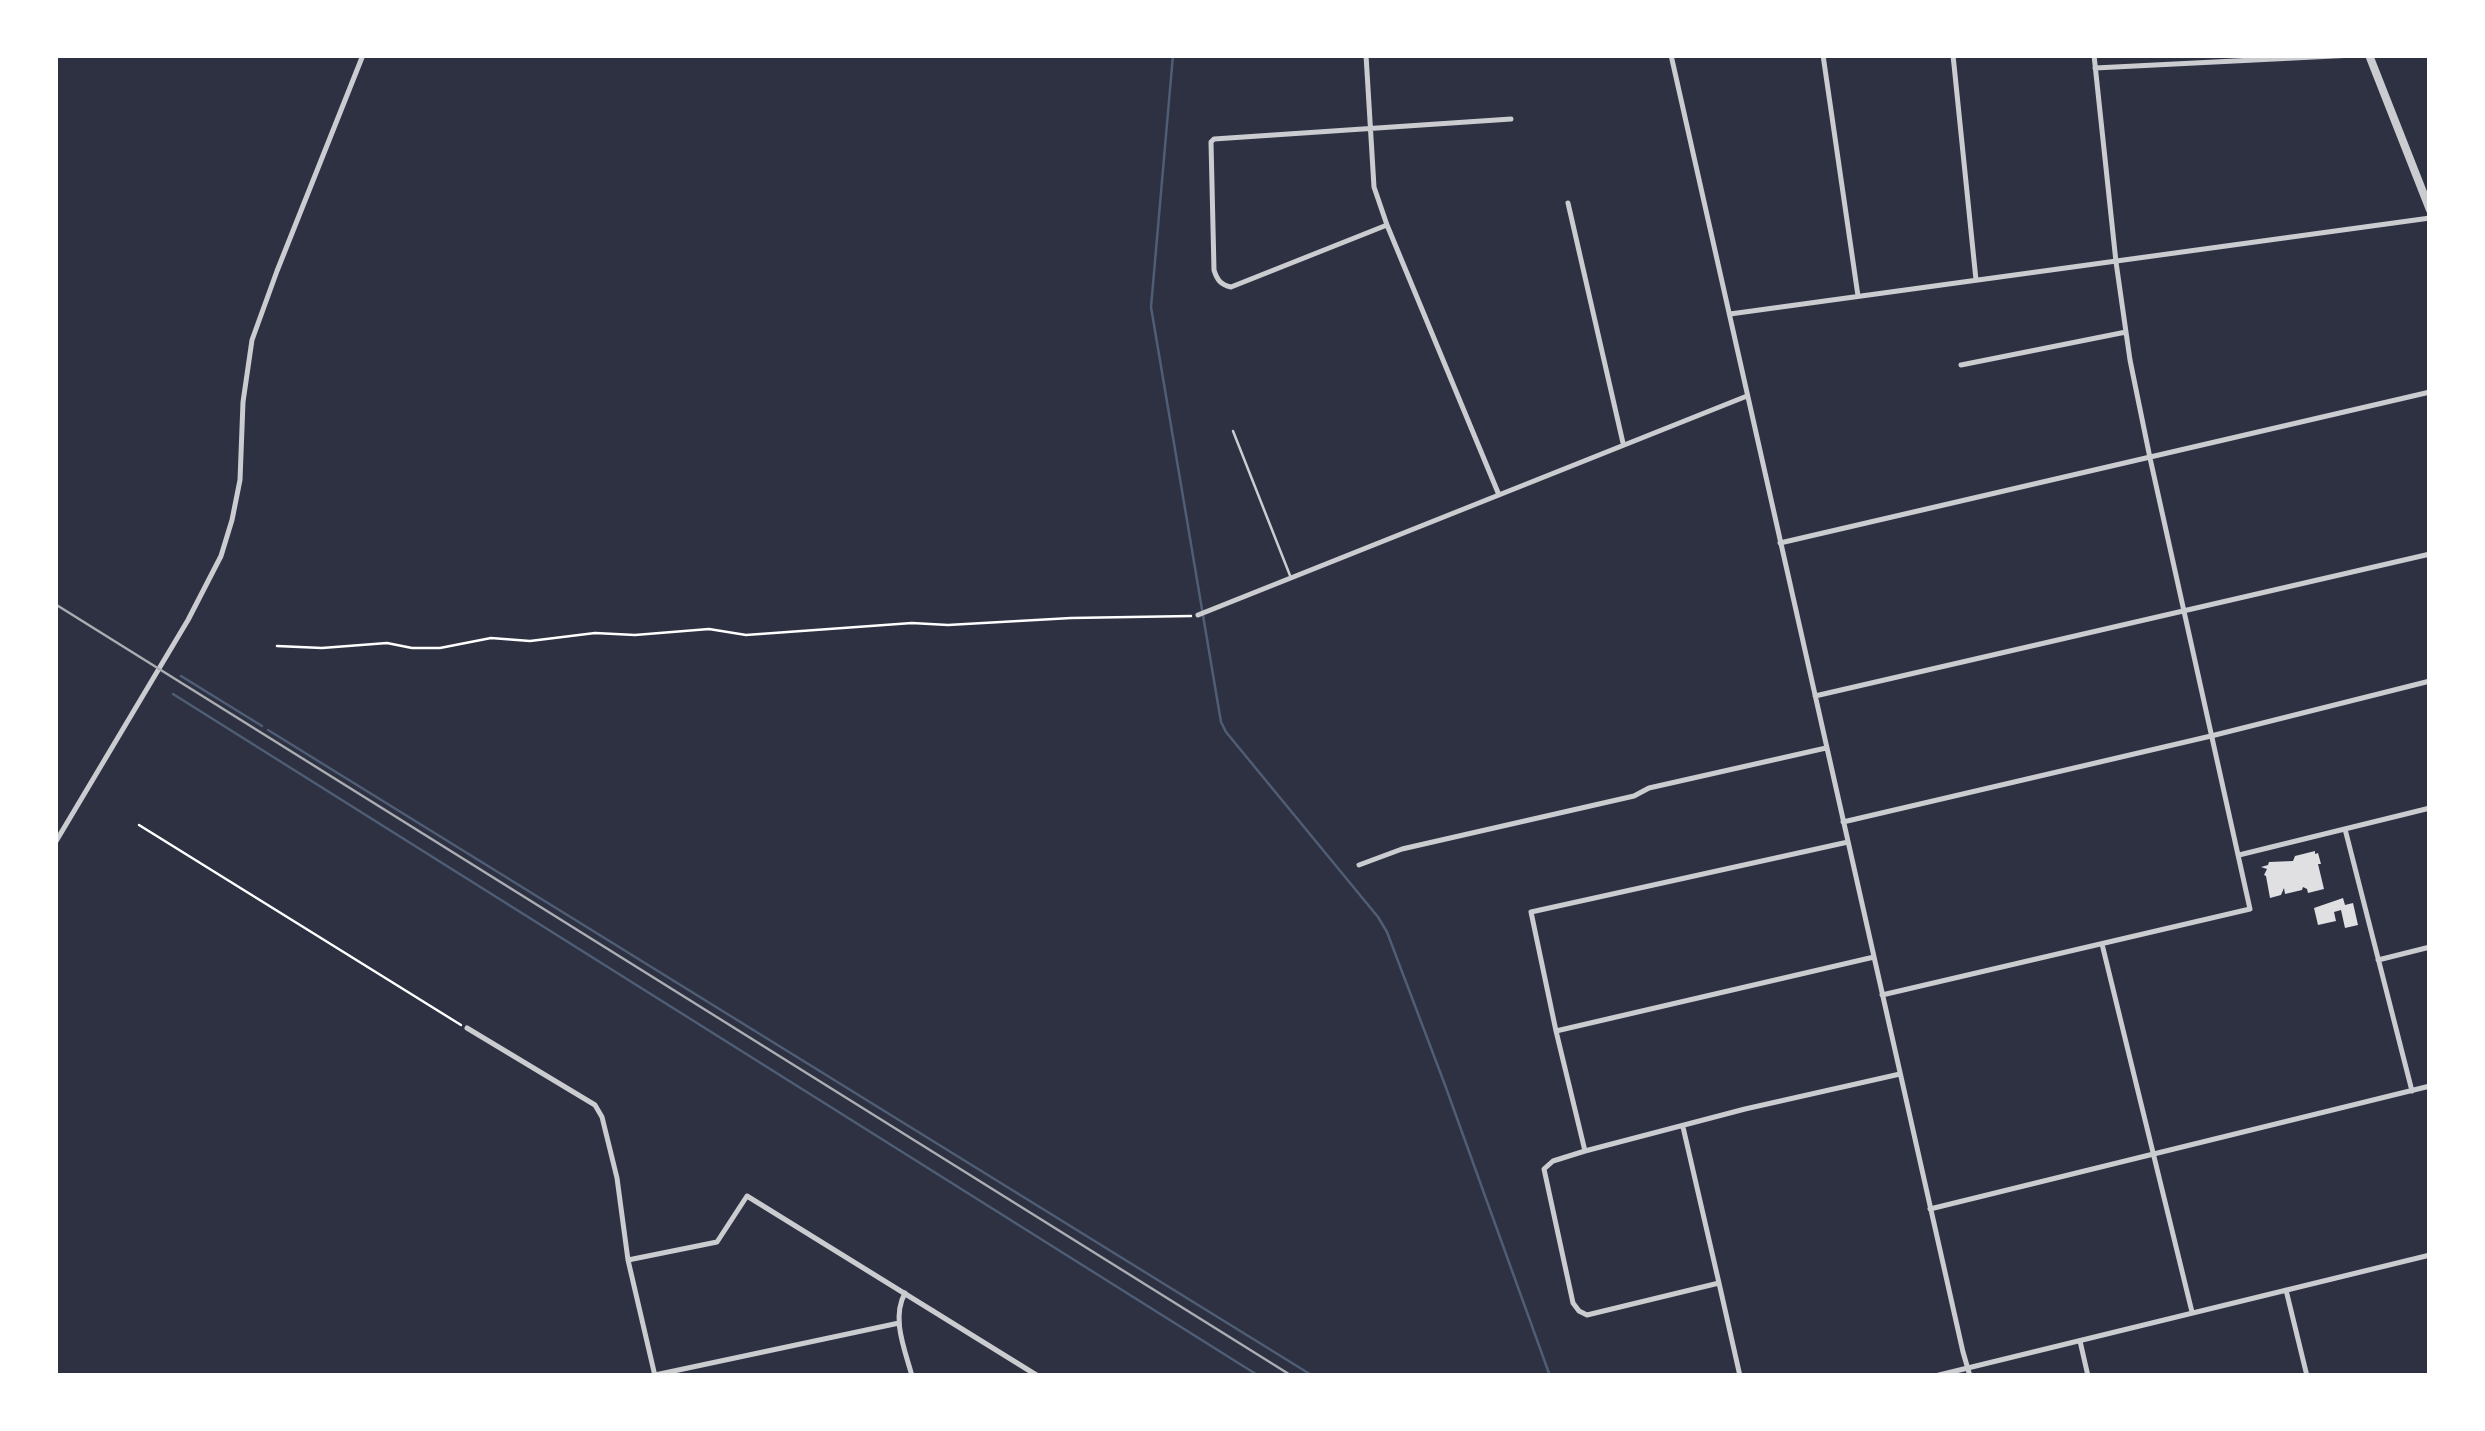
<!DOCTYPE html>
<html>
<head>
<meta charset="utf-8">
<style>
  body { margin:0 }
  #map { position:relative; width:2485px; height:1431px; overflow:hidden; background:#2d3142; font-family:Overpass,sans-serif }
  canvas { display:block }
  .frame { position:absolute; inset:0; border:58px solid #fff; pointer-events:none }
</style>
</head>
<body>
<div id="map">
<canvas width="2485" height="1431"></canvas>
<div class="frame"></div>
</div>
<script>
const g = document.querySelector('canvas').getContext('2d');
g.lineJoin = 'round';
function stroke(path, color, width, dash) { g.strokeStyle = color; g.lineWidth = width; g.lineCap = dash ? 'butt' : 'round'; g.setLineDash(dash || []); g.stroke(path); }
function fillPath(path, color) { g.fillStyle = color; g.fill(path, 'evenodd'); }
const stream = new Path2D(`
  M1173 55 1151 307 1221 722 1226 732 1378 917 1387 932 1445 1085 1550 1376
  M181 676 262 726
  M173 694 1259 1376
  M268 730 1313 1376`);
const building = new Path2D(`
  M2315 851V854L2318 853 2321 864H2318L2324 889 2308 893 2307 889 2303 887 2302 890 2285 894 2284 888 2281 895 2270 898 2266 876 2264 875 2267 869 2261 867 2268 865 2269 862 2293 861 2295 856Z
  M2343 898 2345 905 2353 903 2358 925 2345 928 2341 910 2334 912 2336 921 2318 925 2314 908Z`);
const path = new Path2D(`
  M277 646 322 648 387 643 412 648H440L491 638 530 641 595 633 635 635 709 629 746 635 912 623 948 625 1071 618 1191 616
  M139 825 461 1025`);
const service = new Path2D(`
  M1233 431 1291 578`);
const minor = new Path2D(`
  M1366 55 1374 187 1387 225 1499 495
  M1671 55 1963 1352 1970 1376
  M1823 55 1858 296
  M1953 55 1976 280
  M2095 68 2354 55
  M1568 203 1623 443
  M1387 225 1231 287C1221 285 1217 280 1214 270L1211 142 1214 139 1511 119
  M1730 314 2430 218
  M1961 365 2126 332
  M1780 543 2430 392
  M1198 615 1747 396
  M1815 696 2430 554
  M1843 822 2211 736 2430 681
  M2345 829 2412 1091
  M55 843 188 620 221 556 232 520 240 480 243 402 252 340 277 271 363 55
  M2239 855 2430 808
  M1359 865 1402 849 1634 796 1649 788 1826 748
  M2102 944 2192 1312
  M2378 960 2430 947
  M1882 995 2250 909 2150 458 2130 360 2116 262 2094 55
  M467 1028 595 1105 602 1117 617 1178 628 1260 655 1376
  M1556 1031 1874 957
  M1683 1127 1719 1283
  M1585 1151 1556 1031 1531 912 1848 842
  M1930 1209 2430 1086
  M628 1260 717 1242 747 1196 1038 1376
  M2286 1290 2307 1376
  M905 1293C891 1318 905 1350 912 1376
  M2080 1341 2088 1376
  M655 1375 899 1323
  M1740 1376 1719 1283 1587 1315 1579 1311 1573 1303 1544 1169 1553 1161 1585 1151 1745 1109 1900 1074
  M1935 1376 2430 1255`);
const tertiary = new Path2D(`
  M2369 55 2430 210`);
const rail = new Path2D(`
  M55 604 1292 1376`);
stroke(stream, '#4f5d75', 2.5);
fillPath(building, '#e0e0e3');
stroke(path, '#fff', 2.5);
stroke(service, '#caccd0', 2.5);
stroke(minor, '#caccd0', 5);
stroke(tertiary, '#caccd0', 8);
stroke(rail, '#abadb3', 2.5);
</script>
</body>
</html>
